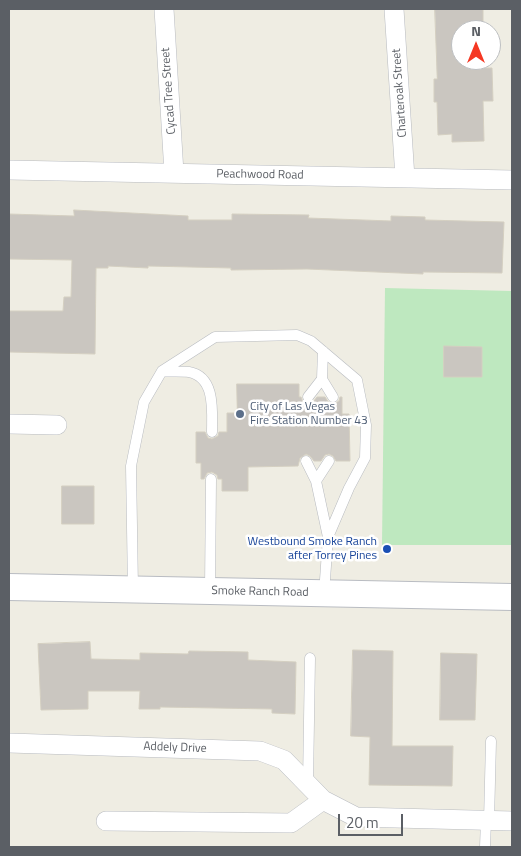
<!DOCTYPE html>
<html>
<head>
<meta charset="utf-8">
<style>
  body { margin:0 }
  #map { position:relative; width:521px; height:856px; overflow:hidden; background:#efede3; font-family:"Titillium Web",sans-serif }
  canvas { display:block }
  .frame { position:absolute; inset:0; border:10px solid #5b5f65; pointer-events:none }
  .north { position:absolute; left:451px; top:20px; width:50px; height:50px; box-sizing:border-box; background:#fff; border:1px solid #bdbfc1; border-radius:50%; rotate:0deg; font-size:14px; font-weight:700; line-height:20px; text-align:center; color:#5b5f65 }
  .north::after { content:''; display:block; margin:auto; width:18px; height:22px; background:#f53823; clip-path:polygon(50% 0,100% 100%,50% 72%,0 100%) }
  .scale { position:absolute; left:338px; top:814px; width:65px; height:22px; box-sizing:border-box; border:2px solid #5b5f65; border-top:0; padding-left:6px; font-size:15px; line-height:18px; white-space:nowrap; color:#5b5f65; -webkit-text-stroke:4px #fff; paint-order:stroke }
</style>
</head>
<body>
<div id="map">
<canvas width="521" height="856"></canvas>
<div class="frame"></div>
<div class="north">N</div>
<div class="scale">20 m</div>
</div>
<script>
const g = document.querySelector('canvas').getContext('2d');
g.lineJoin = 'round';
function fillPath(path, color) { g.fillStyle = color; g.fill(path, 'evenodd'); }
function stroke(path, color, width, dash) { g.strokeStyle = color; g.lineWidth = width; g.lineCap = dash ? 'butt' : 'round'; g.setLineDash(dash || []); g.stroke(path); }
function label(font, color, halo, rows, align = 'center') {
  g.font = font + ' "Titillium Web",sans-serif'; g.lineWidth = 5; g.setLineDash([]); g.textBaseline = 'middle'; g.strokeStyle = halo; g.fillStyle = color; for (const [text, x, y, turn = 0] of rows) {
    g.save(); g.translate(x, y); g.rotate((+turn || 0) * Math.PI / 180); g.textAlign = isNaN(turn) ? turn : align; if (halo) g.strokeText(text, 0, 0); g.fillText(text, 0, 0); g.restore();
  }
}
const green = new Path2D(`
  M385 288 512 291V545H382Z`);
const building = new Path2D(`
  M435 9H483V30H461V60H484L485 68H492L493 101H483L484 141 452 142V134L438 135 437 102H434V79H437Z
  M74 210 188 216V220H232V214L309 215 308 218 391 221V216L425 217V220L504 222 502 273 423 272V274L307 269 231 270V268L148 266V268L108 266V268H96L95 354 9 352V311H63L64 297H71L72 260 9 259V214L74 216Z
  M444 346 482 347V377H444Z
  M237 384H299V397H301L303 402 308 404 313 402 317 397H325L329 403 334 404 339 401 340 397H342V414H349L350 461H336L333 456 329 454 325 455 321 461H314L310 456 306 454 300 458 298 466 248 467V491H222V479H218L217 475 212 472 207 473 204 479H201V463H196V432H205L208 438 212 439 218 436 219 432H227V413H237Z
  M62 486H94V524H62Z
  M90 642 91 659 140 660V653L188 654 189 651 248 652V660L296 662 295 714 272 713V709L160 707V709H139L140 691H88V709L41 710 38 644Z
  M353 650 393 651 392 746H453L452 786 369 785 370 737 351 736Z
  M441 653 477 654 475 720H440Z`);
const lane = new Path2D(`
  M162 371C171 372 181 371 189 372 216 377 212 412 212 432
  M322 379 333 397
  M308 397 322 379 323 351
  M306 461 316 481 328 537 324 594
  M316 481 329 461
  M133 589 131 466 144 402 162 371 215 337 297 335 311 341 357 380 366 425 365 458 349 488 328 537
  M210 590 211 479
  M308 783 310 658
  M489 821 491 741
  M485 847 486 820`);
const street = new Path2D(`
  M164 9 174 173
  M394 9 405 178
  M9 170 512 180
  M9 424 57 425
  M9 743 260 751 284 760 323 800
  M106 821 291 823 323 800 356 817 512 821`);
const secondary = new Path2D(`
  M9 587 512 597`);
const markers = [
  [240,414,5,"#5c6f8a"],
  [387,549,5,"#1a4fb4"]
];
const streetNames = [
  ["Cycad Tree Street",169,91,-94],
  ["Charteroak Street",400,93,-94],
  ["Peachwood Road",260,175,1],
  ["Smoke Ranch Road",260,592,1],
  ["Addely Drive",175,748,2]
];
const serviceNames = [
  ["City of Las Vegas",250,407],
  ["Fire Station Number 43",250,421]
];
const transitNames = [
  ["Westbound Smoke Ranch",377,542],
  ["after Torrey Pines",377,556]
];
fillPath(green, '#bee8bf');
fillPath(building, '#cac6c0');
stroke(building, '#d4cfc1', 1);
stroke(lane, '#b8bbc0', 11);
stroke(street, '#b8bbc0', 20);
stroke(secondary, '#b9bcc2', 28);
stroke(lane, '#fff', 10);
stroke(street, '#fff', 19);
stroke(secondary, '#fff', 26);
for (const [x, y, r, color] of markers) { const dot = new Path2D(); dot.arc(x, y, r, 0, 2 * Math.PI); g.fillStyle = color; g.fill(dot); stroke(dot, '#fff', 2); }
label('12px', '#5b5f65', '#fff', streetNames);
label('12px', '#4e5e75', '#fff', serviceNames, 'left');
label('12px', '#164399', '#fff', transitNames, 'right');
</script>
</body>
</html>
